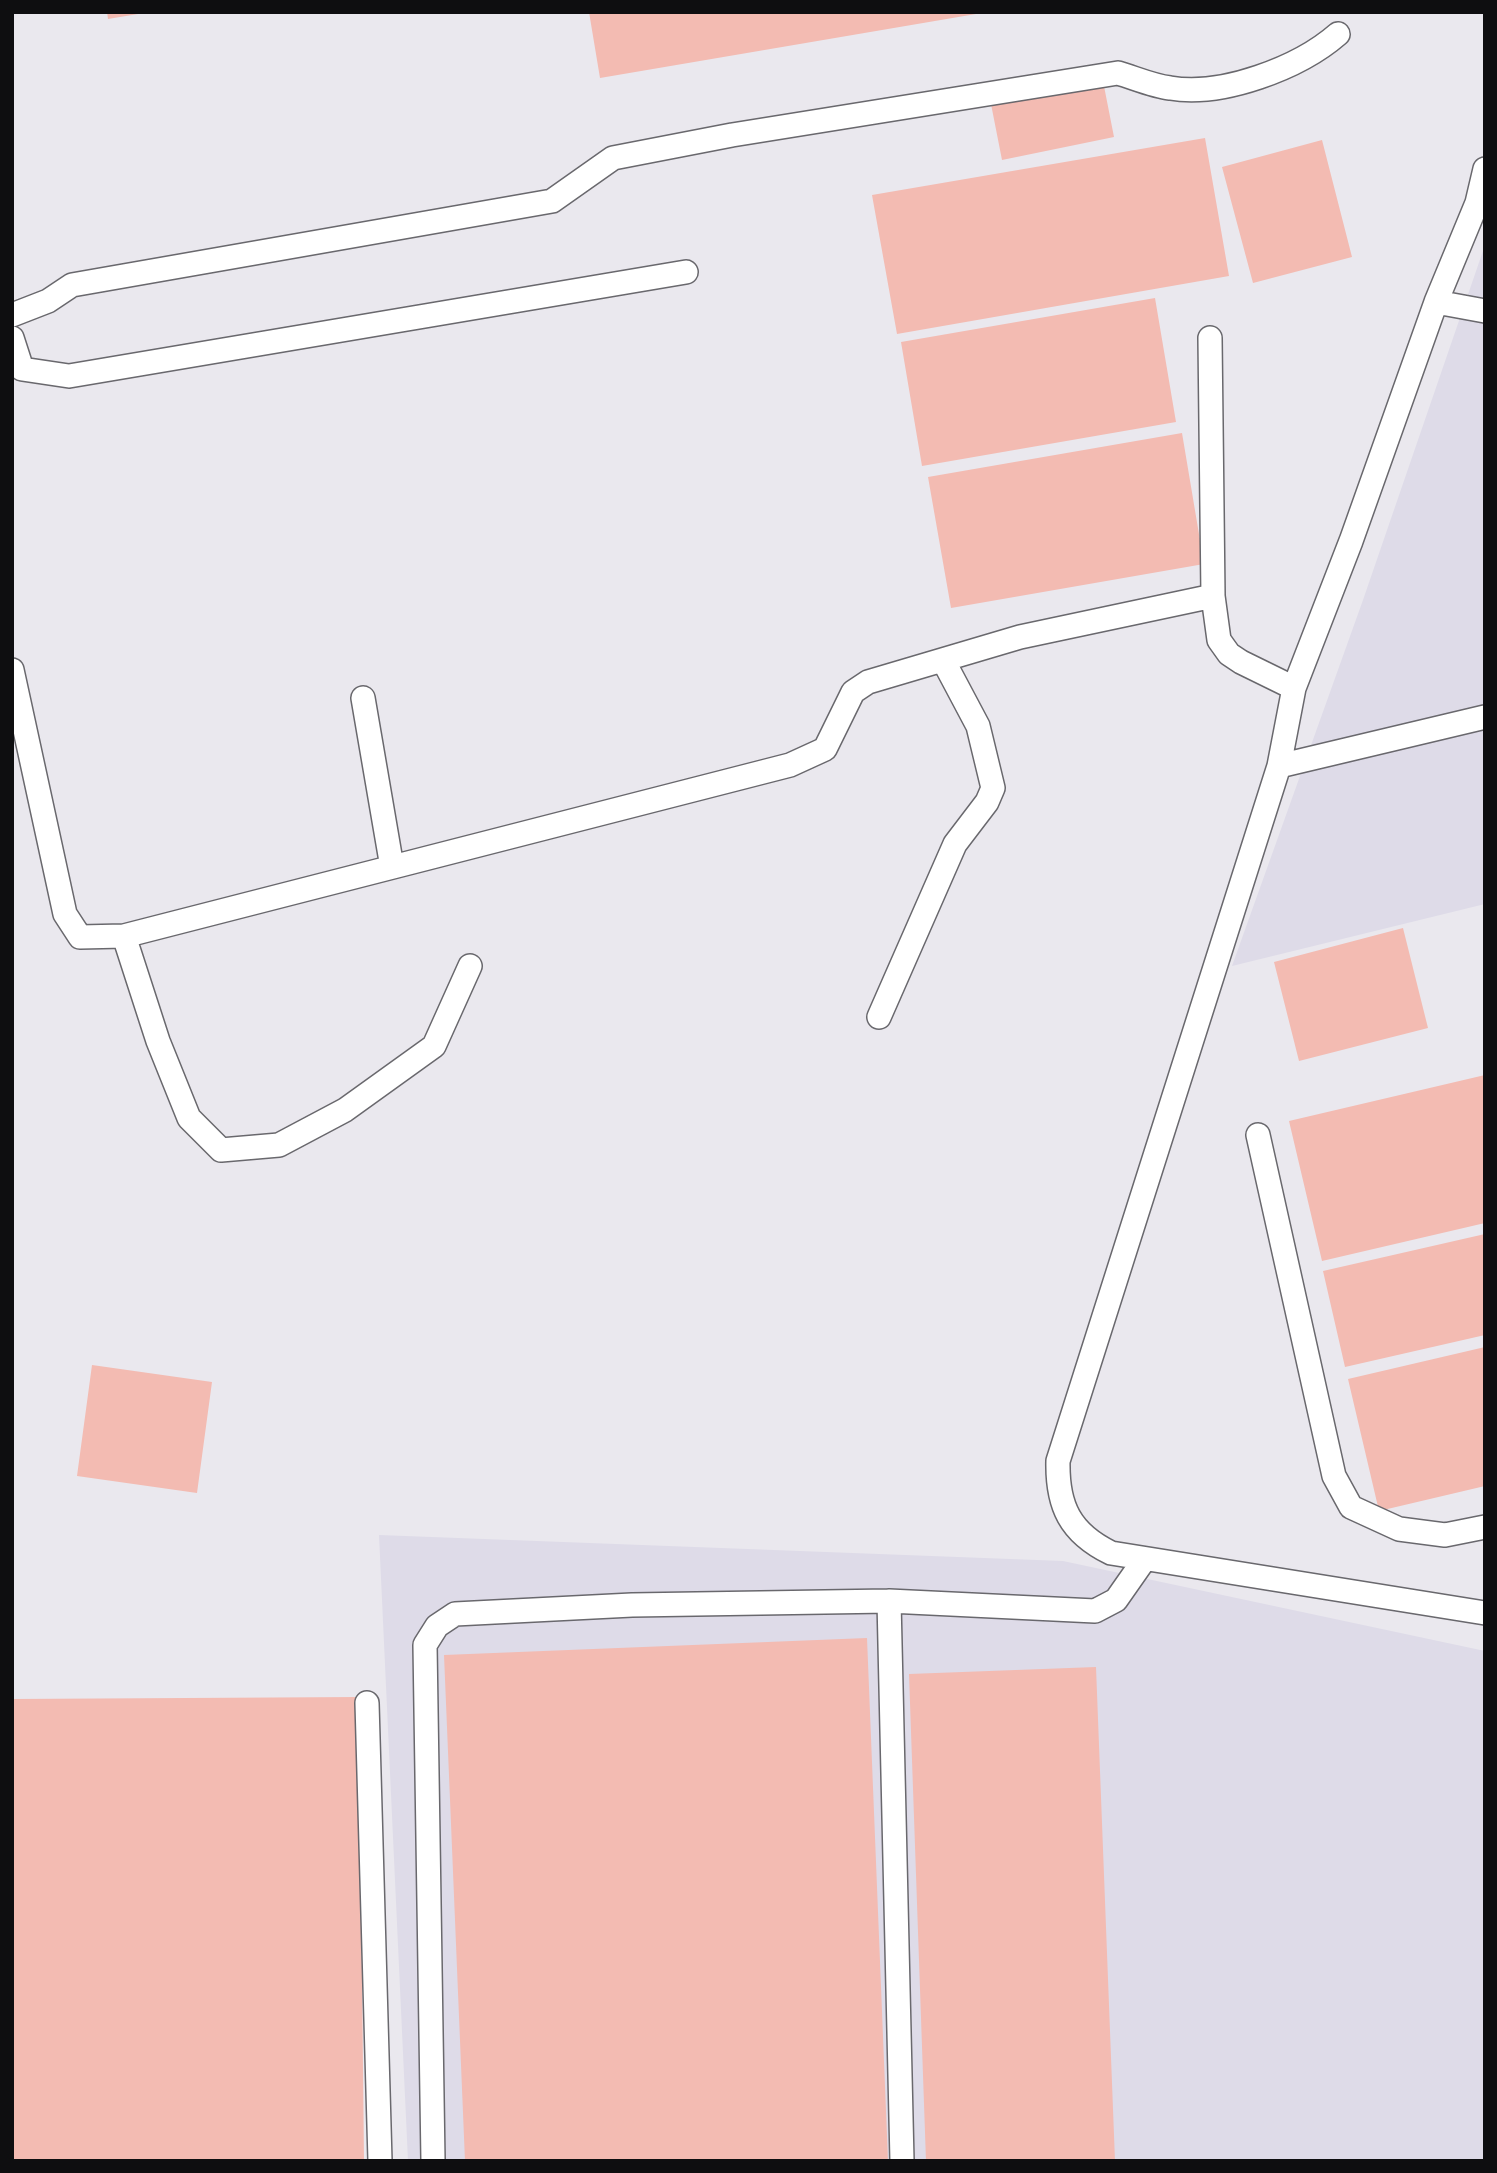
<!DOCTYPE html>
<html>
<head>
<meta charset="utf-8">
<style>
  body { margin:0 }
  #map { position:relative; width:1497px; height:2173px; overflow:hidden; background:#eae8ee; font-family:"Noto Sans",sans-serif }
  canvas { display:block }
  .frame { position:absolute; inset:0; border:14px solid #0e0e10; pointer-events:none }
</style>
</head>
<body>
<div id="map">
<canvas width="1497" height="2173"></canvas>
<div class="frame"></div>
</div>
<script>
const g = document.querySelector('canvas').getContext('2d');
g.lineJoin = 'round';
function fillPath(path, color) { g.fillStyle = color; g.fill(path, 'evenodd'); }
function stroke(path, color, width, dash) { g.strokeStyle = color; g.lineWidth = width; g.lineCap = dash ? 'butt' : 'round'; g.setLineDash(dash || []); g.stroke(path); }
const built = new Path2D(`
  M1485 245V904L1232 966 1363 600Z
  M379 1535 1063 1561 1485 1651V2161H408Z`);
const building = new Path2D(`
  M107 12H138V14L108 19Z
  M589 12H976V14L600 78Z
  M1103 81 1114 137 1002 160 991 104Z
  M1205 138 1229 276 897 334 872 195Z
  M1322 140 1352 257 1253 283 1222 167Z
  M1155 298 1176 422 922 466 901 342Z
  M1182 433 1204 564 951 608 928 477Z
  M1403 928 1428 1028 1299 1061 1274 962Z
  M1485 1075V1223L1322 1261 1289 1121Z
  M1485 1234V1335L1345 1367 1323 1271Z
  M1485 1347V1486L1379 1511 1348 1379Z
  M92 1365 212 1382 197 1493 77 1476Z
  M867 1638 888 2161H465L444 1655Z
  M1096 1667 1115 2161H926L909 1674Z
  M359 1697 364 2161H12V1699Z`);
const lane = new Path2D(`
  M1485 169 1477 203 1436 302 1351 541 1294 688 1279 766 1058 1461C1057 1506 1070 1533 1111 1553L1485 1613
  M1436 302 1485 311
  M12 315 48 301 72 285 552 201 613 158 732 135 1118 73C1135 78 1153 86 1170 88 1222 97 1299 68 1338 34
  M12 338 22 369 69 376 686 272
  M1210 338 1213 596 1219 640 1229 654 1241 662 1294 688
  M12 670 65 914 80 937 124 936 790 765 825 749 853 692 868 682 1020 637 1213 596
  M363 698 392 867
  M1279 766 1485 717
  M124 936 158 1041 189 1118 221 1150 279 1145 345 1110 434 1046 470 966
  M879 1017 955 844 987 802 993 788 978 726 943 660
  M1258 1135 1334 1476 1351 1507 1399 1529 1445 1535 1485 1527
  M889 1601 902 2161
  M367 1703 380 2161
  M433 2161 425 1645 437 1626 455 1614 632 1605 889 1601 1095 1611 1116 1600 1144 1560`);
fillPath(built, '#dedbe8');
fillPath(building, '#f3bbb2');
stroke(lane, '#69686d', 26);
stroke(lane, '#fff', 23);
</script>
</body>
</html>
